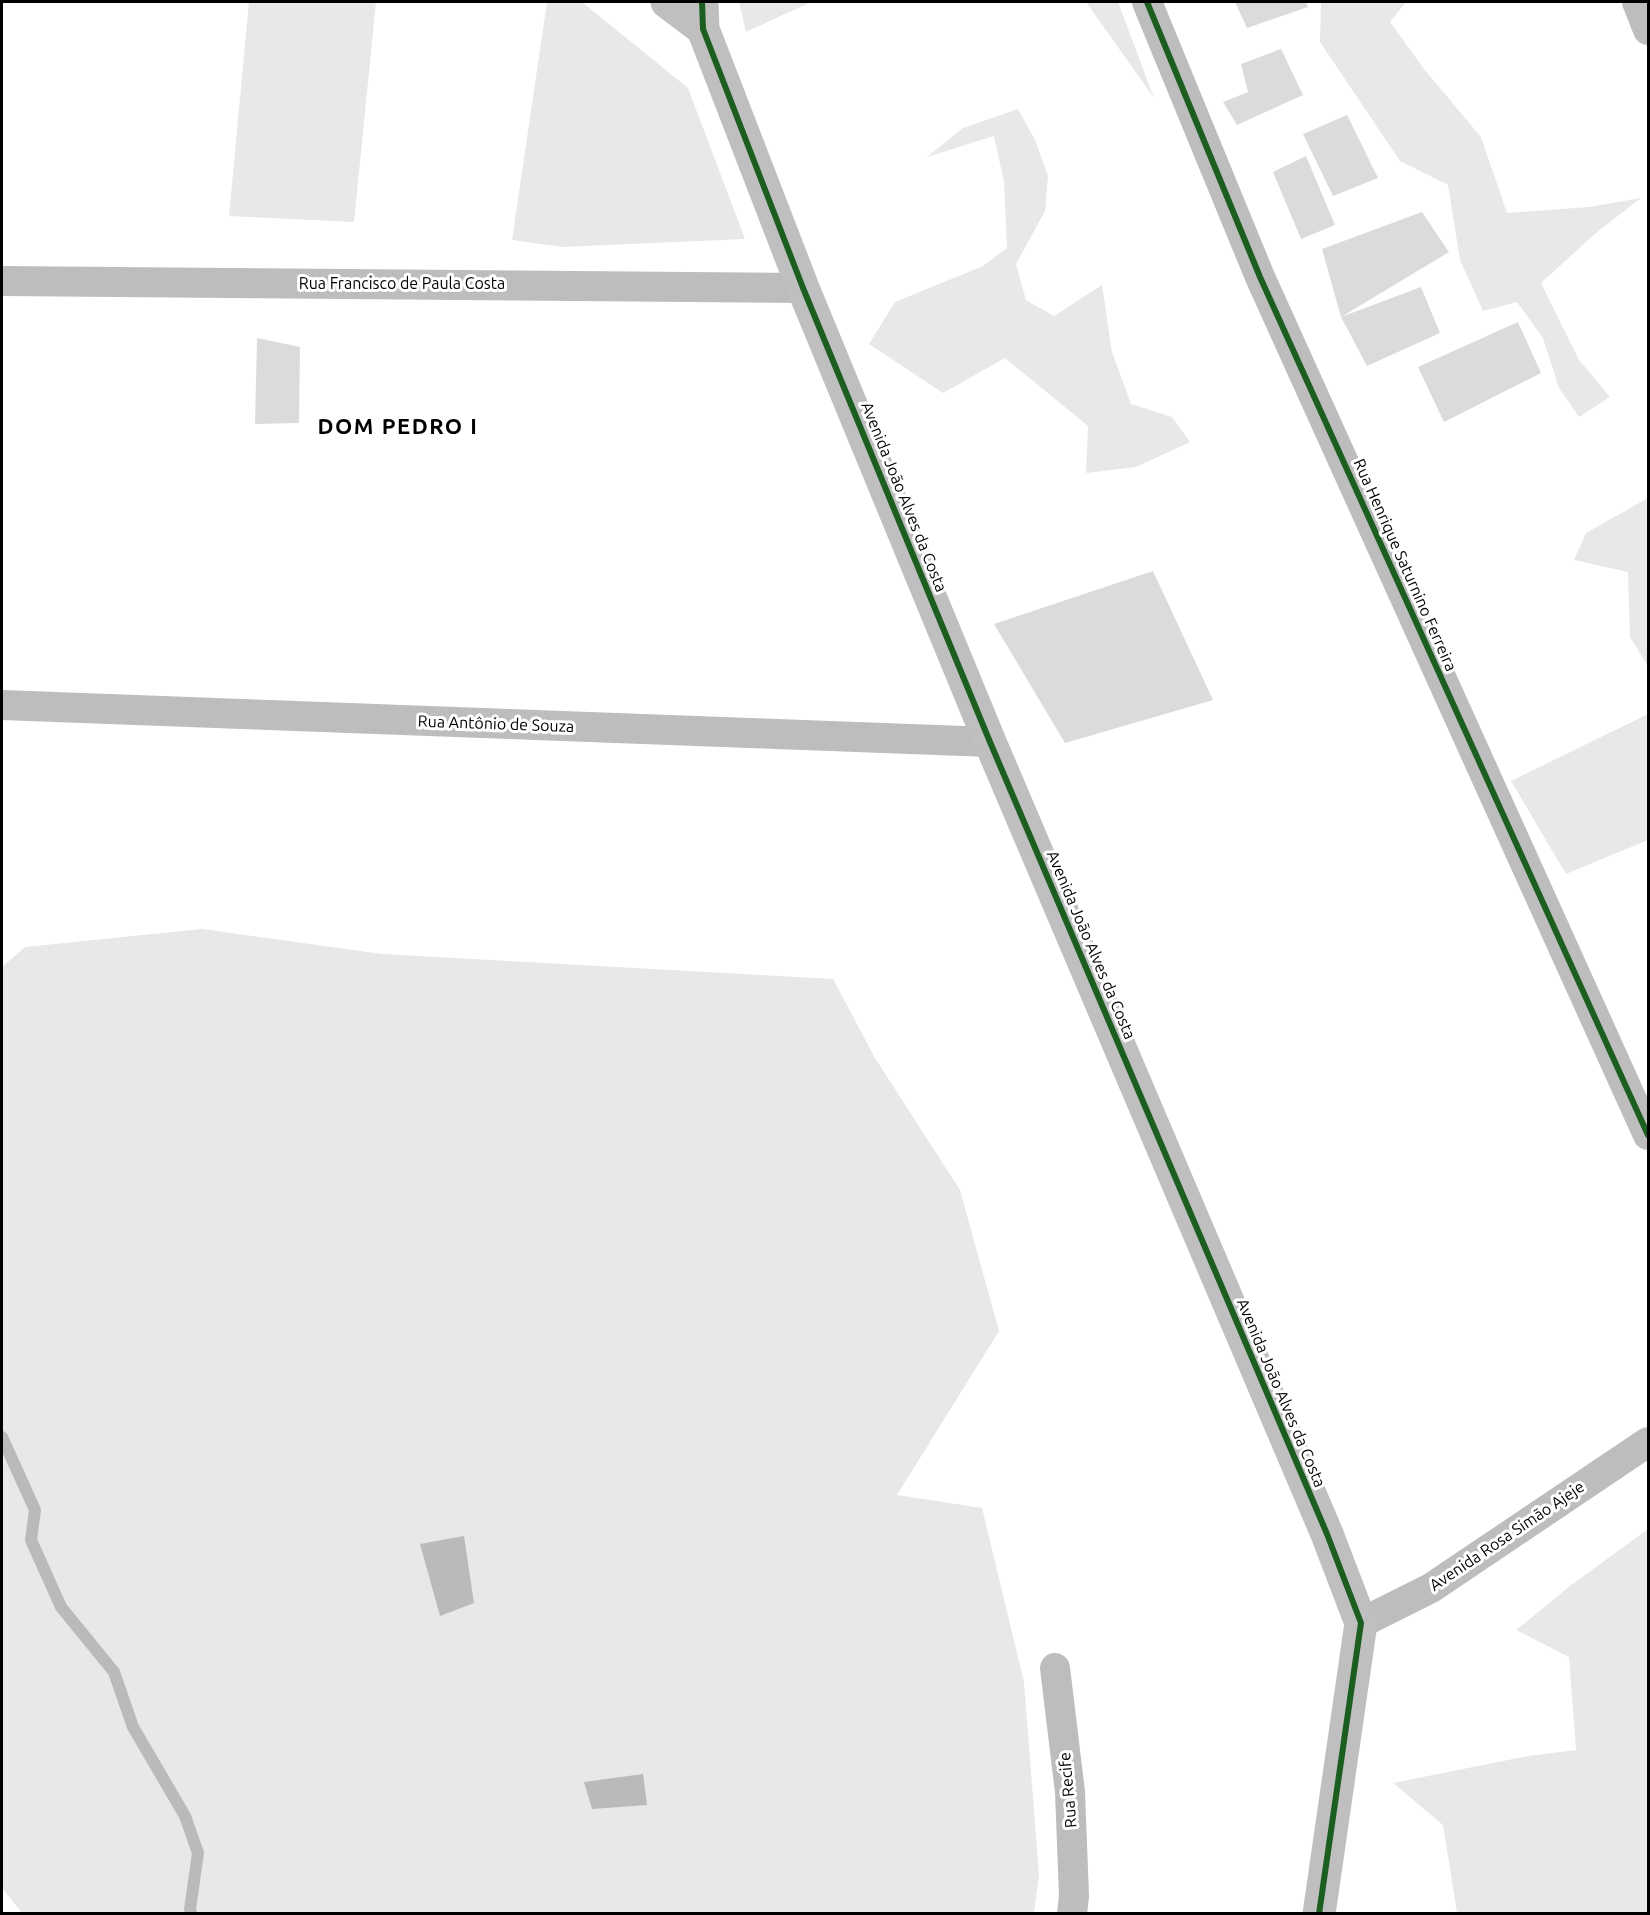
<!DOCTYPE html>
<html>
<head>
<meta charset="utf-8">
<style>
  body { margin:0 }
  #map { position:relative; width:1650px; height:1915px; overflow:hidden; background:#fff; font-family:Ubuntu,sans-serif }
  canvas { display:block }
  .frame { position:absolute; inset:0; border:3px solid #000; pointer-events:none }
</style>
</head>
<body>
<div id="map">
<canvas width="1650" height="1915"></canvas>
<div class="frame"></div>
</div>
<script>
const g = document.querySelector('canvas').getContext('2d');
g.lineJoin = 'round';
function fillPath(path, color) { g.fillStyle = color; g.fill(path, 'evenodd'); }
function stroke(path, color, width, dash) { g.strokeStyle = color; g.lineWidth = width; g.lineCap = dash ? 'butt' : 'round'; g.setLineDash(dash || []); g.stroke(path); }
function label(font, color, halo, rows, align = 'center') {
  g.font = font + ' Ubuntu,sans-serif'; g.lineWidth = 6; g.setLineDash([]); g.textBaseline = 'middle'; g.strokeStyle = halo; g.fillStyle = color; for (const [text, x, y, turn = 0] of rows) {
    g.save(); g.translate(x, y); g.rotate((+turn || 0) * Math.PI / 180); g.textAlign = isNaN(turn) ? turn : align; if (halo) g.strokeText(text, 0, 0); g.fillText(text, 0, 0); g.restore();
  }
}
const green = new Path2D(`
  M249 2H376L354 222 229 216Z
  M547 2H582L688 88 745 239 562 247 512 240Z
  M739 2H811L746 32Z
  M1086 2H1118L1154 98Z
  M1321 2H1406L1390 22 1424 69 1481 137 1507 213 1589 207 1641 198 1597 232 1541 283 1579 360 1610 397 1579 417 1559 388 1543 338 1517 302 1483 311 1460 260 1448 185 1400 161 1320 42Z
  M1018 109 1035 140 1048 176 1045 211 1016 264 1026 300 1054 316 1102 285 1112 352 1131 404 1172 417 1190 442 1136 467 1086 473 1088 426 1005 358 943 393 869 344 895 302 983 266 1007 248 1004 182 994 136 927 157 963 128Z
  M1648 498V666L1630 637 1628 572 1574 560 1586 533Z
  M1648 714V840L1566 874 1511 781Z
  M202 929 382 954 833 979 875 1058 960 1190 999 1331 897 1495 982 1508 1024 1682 1039 1875 1034 1913H22L2 1888V967L25 947Z
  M1648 1529V1913H1457L1443 1825 1393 1783 1528 1756 1576 1750 1569 1657 1516 1630 1570 1586Z`);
const water = new Path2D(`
  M464 1536 474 1603 440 1616 420 1544Z
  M643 1774 647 1805 592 1809 584 1782Z`);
const stream = new Path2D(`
  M2 1437 35 1510 31 1540 61 1607 114 1672 133 1727 185 1816 198 1853 190 1909 191 1914`);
const building = new Path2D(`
  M1235 2H1306L1308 7 1247 28Z
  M1281 49 1303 95 1237 125 1223 102 1248 92 1241 64Z
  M1347 115 1378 178 1333 196 1303 134Z
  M1306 156 1335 225 1301 239 1273 172Z
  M1422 212 1449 252 1341 317 1322 249Z
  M1421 287 1440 333 1367 366 1341 317Z
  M1518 322 1541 373 1444 422 1418 367Z
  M257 338 300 347 299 423 255 424Z
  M1153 571 1213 700 1065 743 994 624Z`);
const street = new Path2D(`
  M1147 2 1260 277 1648 1135
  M1637 2 1648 30
  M2 281 803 288
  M2 705 990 742
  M1361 1623 1431 1588 1648 1442
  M1055 1668 1070 1792 1074 1896 1072 1914`);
const secondary = new Path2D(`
  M667 2 703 29
  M702 2 703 29 803 288 990 742 1327 1534 1361 1623 1319 1914`);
const cycleway = new Path2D(`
  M702 2 703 29 803 288 990 742 1327 1534 1361 1623 1319 1914
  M1147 2 1260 277 1648 1135`);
const streetNames = [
  ["Rua Francisco de Paula Costa",402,284],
  ["Avenida João Alves da Costa",904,497,68],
  ["Rua Henrique Saturnino Ferreira",1405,565,66],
  ["Rua Antônio de Souza",496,724,2],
  ["Avenida João Alves da Costa",1091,945,67],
  ["Avenida João Alves da Costa",1281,1393,67],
  ["Avenida Rosa Simão Ajeje",1507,1536,-34],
  ["Rua Recife",1068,1790,-95]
];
const districtNames = [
  ["DOM PEDRO I",398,427]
];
fillPath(green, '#e8e8e8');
fillPath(water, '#bababa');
stroke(stream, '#bababa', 12);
fillPath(building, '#dbdbdb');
stroke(street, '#bdbdbd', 30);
stroke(secondary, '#bfbfbf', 33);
stroke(cycleway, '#1b5e20', 6);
label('16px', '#000', '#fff', streetNames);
g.letterSpacing = '1.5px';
label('bold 22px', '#000', '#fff', districtNames);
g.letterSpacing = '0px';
</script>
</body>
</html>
